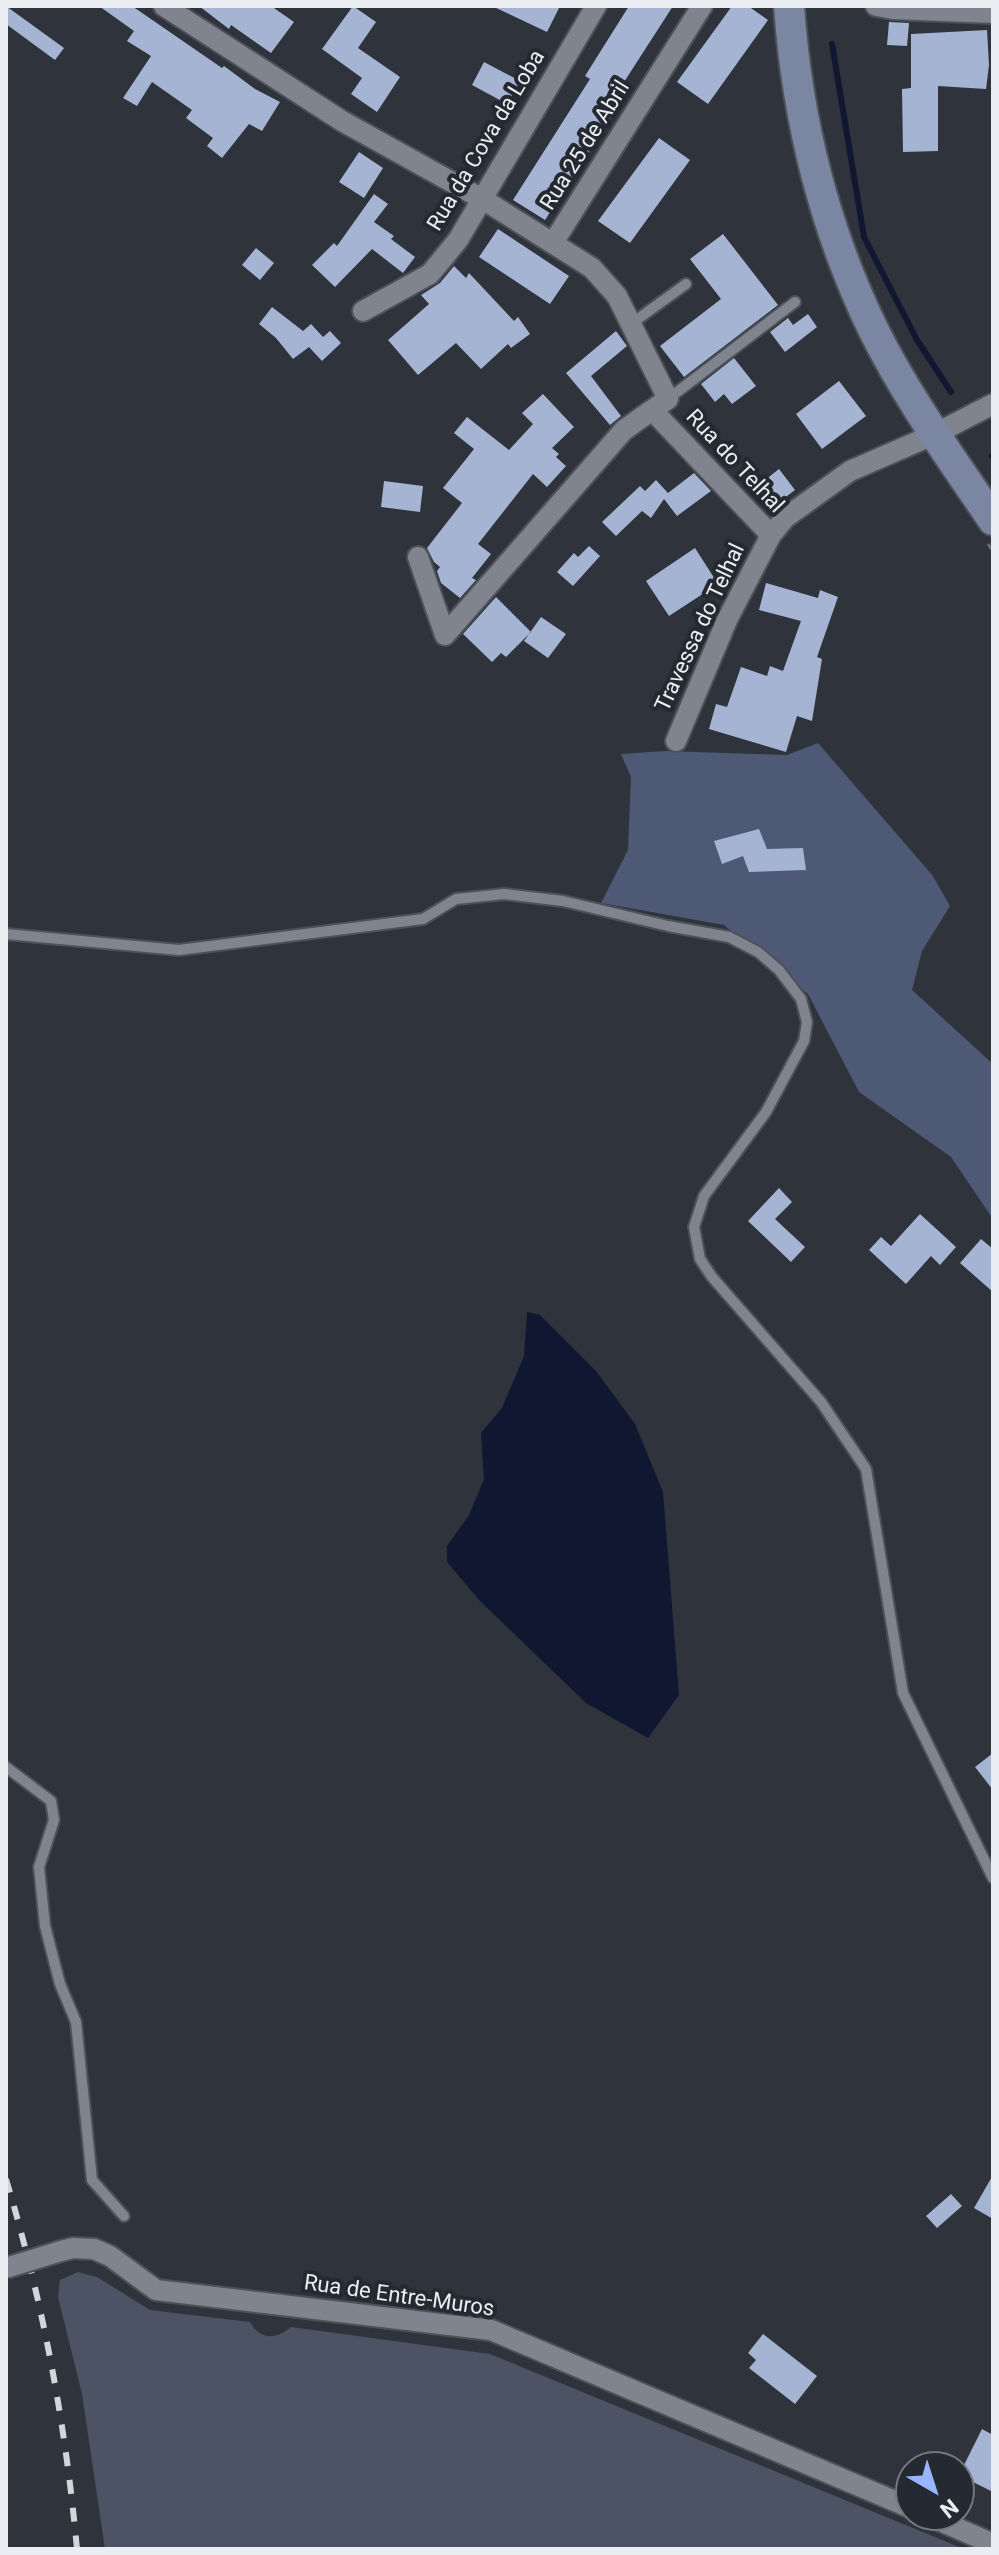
<!DOCTYPE html>
<html>
<head>
<meta charset="utf-8">
<style>
  body { margin:0 }
  #map { position:relative; width:999px; height:2555px; overflow:hidden; background:#2f333b; font-family:Roboto,sans-serif }
  canvas { display:block }
  .frame { position:absolute; inset:0; border:8px solid #eaedf2; pointer-events:none }
  .north { position:absolute; left:895px; top:2451px; width:80px; height:80px; box-sizing:border-box; background:#252931; border:2px solid #74777e; border-radius:50%; rotate:141deg; font-size:22px; font-weight:700; line-height:32px; text-align:center; color:#eaedf2 }
  .north::after { content:''; display:block; margin:auto; width:28px; height:36px; background:#98b5fd; clip-path:polygon(50% 0,100% 100%,50% 72%,0 100%) }
</style>
</head>
<body>
<div id="map">
<canvas width="999" height="2555"></canvas>
<div class="frame"></div>
<div class="north">N</div>
</div>
<script>
const g = document.querySelector('canvas').getContext('2d');
g.lineJoin = 'round';
function fillPath(path, color) { g.fillStyle = color; g.fill(path, 'evenodd'); }
function stroke(path, color, width, dash) { g.strokeStyle = color; g.lineWidth = width; g.lineCap = dash ? 'butt' : 'round'; g.setLineDash(dash || []); g.stroke(path); }
function label(font, color, halo, rows, align = 'center') {
  g.font = font + ' Roboto,sans-serif'; g.lineWidth = 8; g.setLineDash([]); g.textBaseline = 'middle'; g.strokeStyle = halo; g.fillStyle = color; for (const [text, x, y, turn = 0] of rows) {
    g.save(); g.translate(x, y); g.rotate((+turn || 0) * Math.PI / 180); g.textAlign = isNaN(turn) ? turn : align; if (halo) g.strokeText(text, 0, 0); g.fillText(text, 0, 0); g.restore();
  }
}
const green = new Path2D(`
  M78 2272 97 2277 150 2310 250 2322C260 2341 277 2339 291 2327L490 2354 964 2549H105L82 2394 58 2297 60 2280Z`);
const forest = new Path2D(`
  M818 743 933 876 950 906 922 951 912 990 993 1064V1219L951 1157 859 1092 808 994 724 925 601 903 628 850 631 777 621 754 665 751 787 755Z`);
const water = new Path2D(`
  M527 1312 540 1315 596 1371 635 1424 663 1492 679 1695 648 1738 586 1703 480 1601 447 1562V1546L469 1515 484 1479 481 1433 502 1408 524 1356Z`);
const stream = new Path2D(`
  M832 44 864 237 917 340 951 392
  M992 456 993 457`);
const building = new Path2D(`
  M6 6 64 48 55 60 6 24Z
  M99 6H132L222 68 224 66 255 89 280 102 262 131 249 124 222 158 207 146 213 138 186 118 192 110 152 82 137 106 123 98 151 56 127 41 134 31Z
  M199 6H271L294 22 271 53 231 25 229 29Z
  M353 6 376 22 358 48 400 77 377 112 351 94 362 78 322 49Z
  M492 6H560L547 32Z
  M629 6H673L606 110 613 114 545 220 513 200 590 79 585 76Z
  M732 6H748L768 20 708 104 677 82Z
  M889 22 909 23 907 46 887 45Z
  M987 30 989 65 986 89 938 86V151L903 152 902 89 911 88V34Z
  M484 62 520 81 507 104 472 85Z
  M659 138 690 160 630 243 598 221Z
  M359 152 383 168 364 198 339 182Z
  M374 194 388 204 374 222 394 236 391 239 415 257 403 273 372 249 335 287 312 265 334 243 337 246Z
  M498 229 569 276 550 304 479 257Z
  M723 234 778 305 684 377 660 346 721 299 690 259Z
  M256 248 274 263 260 280 242 265Z
  M454 266 466 278 469 273 514 321 518 317 530 334 511 348 508 344 481 369 456 343 418 375 388 340 429 304 421 295 440 283Z
  M272 307 303 331 311 324 323 337 330 331 341 343 322 361 309 347 293 359 276 338 259 324Z
  M808 314 817 327 785 352 770 332 788 318 793 325Z
  M616 331 627 346 591 376 621 416 610 425 566 373Z
  M734 358 756 386 732 404 724 394 715 402 701 384Z
  M839 381 866 416 822 449 796 414Z
  M543 394 574 427 552 448 559 454 556 457 566 466 547 487 533 474 478 544 491 554 472 578 476 580 460 598 441 583 437 571 440 567 434 562 427 548 462 503 443 488 474 449 454 433 467 417 509 450 533 424 522 413Z
  M779 469 795 490 775 505 760 484Z
  M694 473 711 491 677 516 664 499 651 518 642 511 616 536 602 522 640 486 645 491 656 480 668 493Z
  M384 481 423 486 420 512 381 507Z
  M589 546 600 556 573 586 557 572 574 553 578 557Z
  M695 548 718 584 669 616 646 581Z
  M766 583 818 598 820 590 838 597 817 657 822 659 812 721 797 716 786 752 709 729 716 704 727 707 741 667 767 676 770 666 783 671 801 621 759 610Z
  M496 597 531 632 506 657 501 653 492 662 463 634Z
  M541 617 566 634 548 658 524 641Z
  M759 829 767 849 803 848 806 870 749 872 743 856 722 864 714 841Z
  M779 1188 792 1202 775 1219 805 1247 791 1262 748 1221Z
  M920 1214 956 1247 940 1265 931 1256 906 1284 869 1250 881 1237 891 1246Z
  M981 1239 993 1249V1292L960 1263Z
  M993 1753V1790L975 1767Z
  M993 2175V2219L974 2208Z
  M951 2194 962 2206 937 2228 926 2216Z
  M763 2334 817 2376 795 2404 749 2368 756 2360 748 2353Z
  M982 2429 993 2435V2492L959 2475Z`);
const path = new Path2D(`
  M988 544 993 551`);
const lane = new Path2D(`
  M631 324 686 284
  M668 399 795 302
  M6 934 179 950 423 919 456 899 504 894 563 901 668 926 729 937 758 952 779 970 801 999 807 1022 804 1041 766 1112 704 1196 694 1227 700 1259 712 1277 821 1402 866 1469 903 1693 993 1878
  M6 1767 51 1801 54 1820 39 1867 45 1926 60 1984 76 2022 92 2180 124 2216`);
const street = new Path2D(`
  M164 6 342 121 484 200 592 268 617 296 668 399 652 410
  M876 6 893 9 993 13
  M553 243 702 6
  M363 311 430 274 458 240 596 6
  M418 557 445 635 624 430 652 410 771 535 785 518 850 471 935 434 993 404
  M676 741 727 620 771 535
  M61 2251 73 2248 94 2249 110 2256 156 2290 491 2330 911 2508
  M927 2515 993 2544`);
const secondary = new Path2D(`
  M789 6C797 118 824 228 873 329 906 396 951 458 993 520`);
const rail = new Path2D(`
  M6 2179C43 2303 65 2420 77 2549`);
const streetBridge = new Path2D(`
  M6 2268 61 2251`);
const streetNames = [
  ["Rua da Cova da Loba",487,141,-59],
  ["Rua 25 de Abril",586,146,-58],
  ["Rua do Telhal",734,462,47],
  ["Travessa do Telhal",701,628,-65],
  ["Rua de Entre-Muros",399,2297,8]
];
fillPath(green, '#4c5364');
fillPath(forest, '#4d5975');
fillPath(water, '#0f1830');
stroke(stream, '#0f1830', 6);
fillPath(building, '#a6b4d4');
stroke(lane, '#4e5158', 14);
stroke(street, '#4e5158', 24);
stroke(secondary, '#4e5158', 34);
stroke(path, '#6b6f76', 3, [6, 4]);
stroke(lane, '#7f848e', 10);
stroke(street, '#7f848e', 20);
stroke(secondary, '#7b86a2', 30);
stroke(rail, '#d2d5da', 6, [14, 14]);
stroke(streetBridge, '#4e5158', 24, []);
stroke(streetBridge, '#7f848e', 20);
label('22px', '#eaedf2', '#252931', streetNames);
</script>
</body>
</html>
